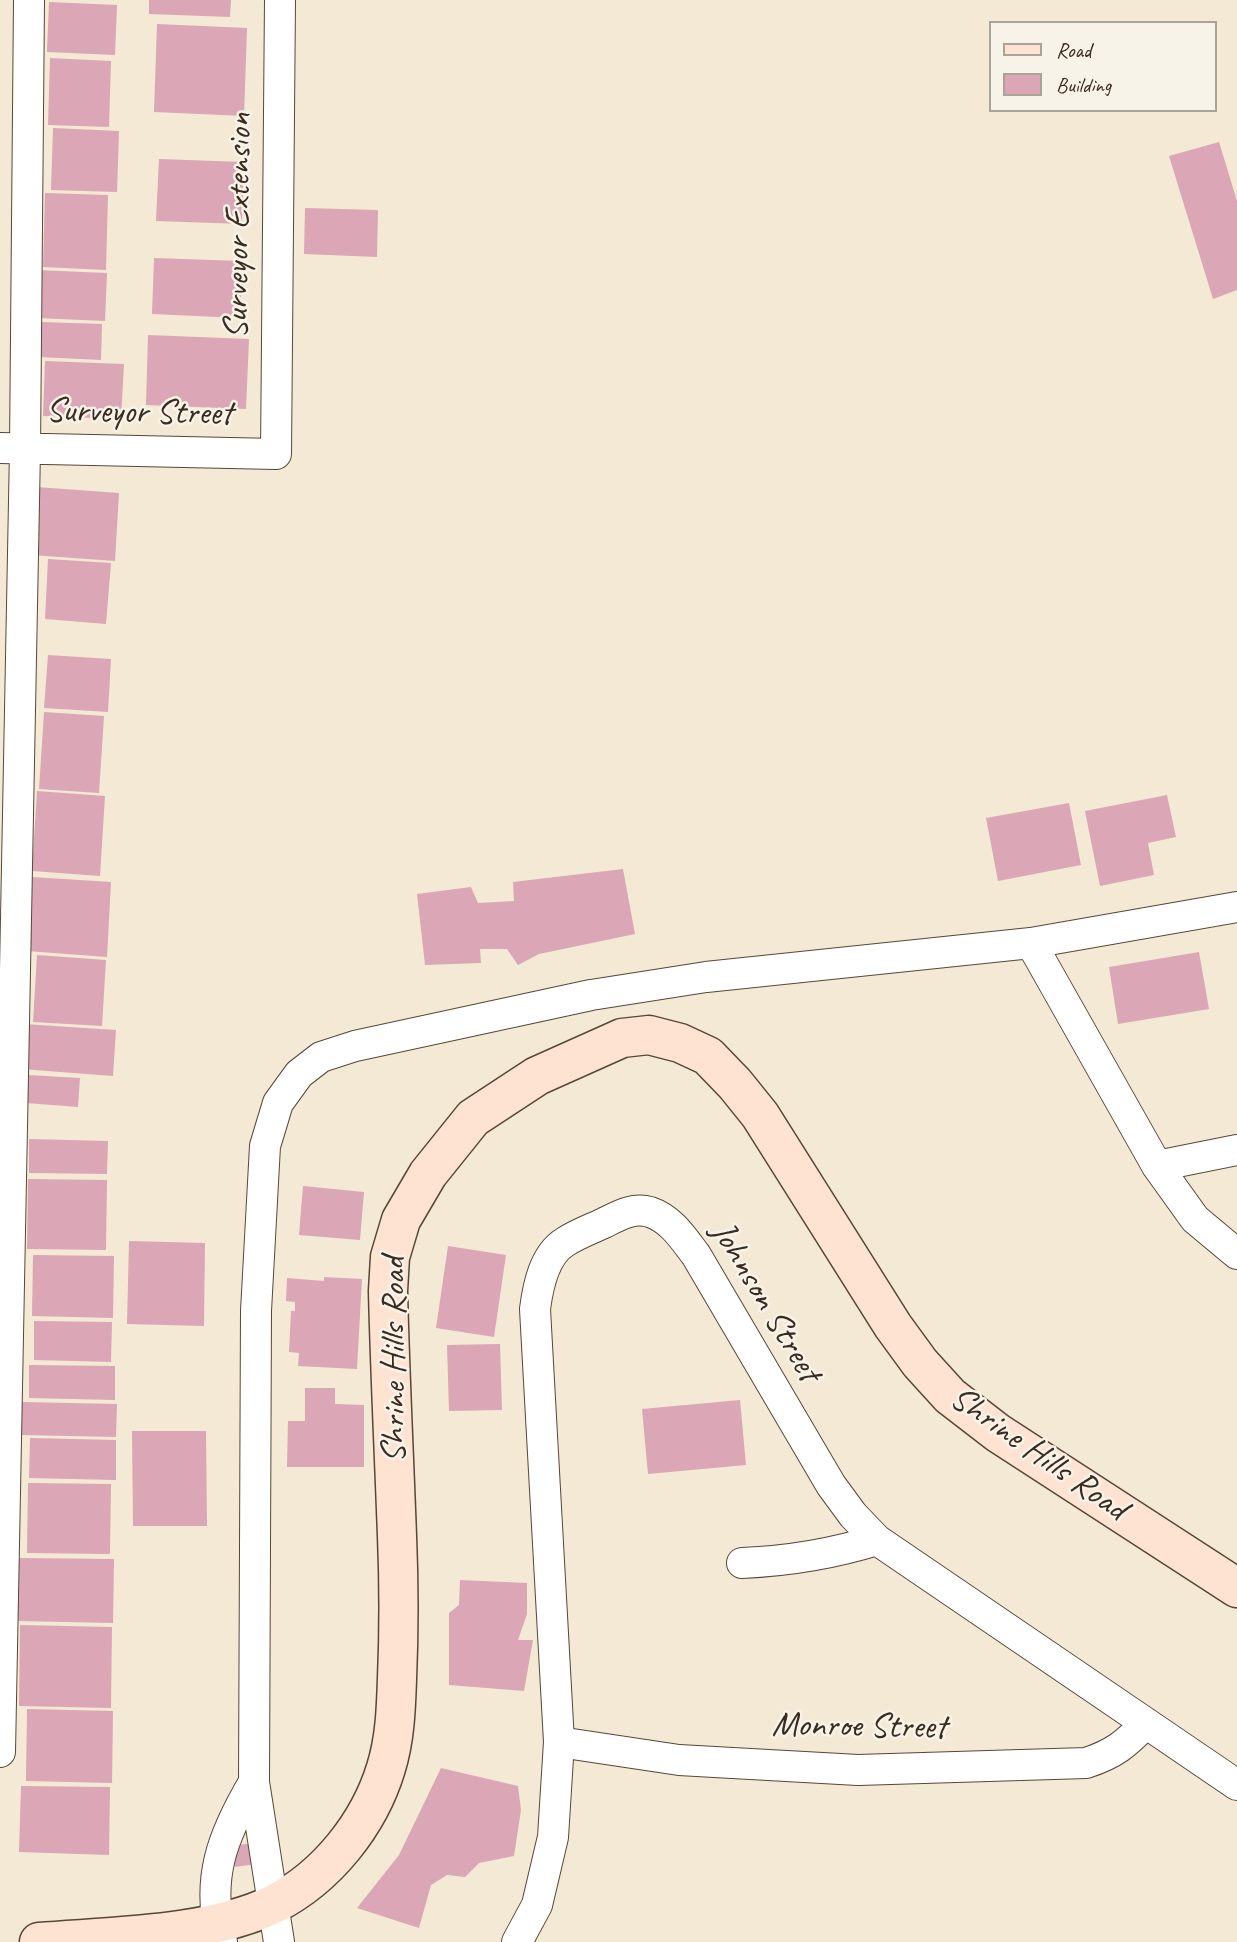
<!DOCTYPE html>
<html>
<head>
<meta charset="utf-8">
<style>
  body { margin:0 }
  #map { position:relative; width:1237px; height:1942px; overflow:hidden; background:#f4e9d4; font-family:Caveat,sans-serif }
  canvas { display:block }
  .legend { position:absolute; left:989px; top:21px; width:228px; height:91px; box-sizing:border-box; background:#f7f3e8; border:2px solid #aca397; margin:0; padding:9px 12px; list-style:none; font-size:21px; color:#3b2a1e }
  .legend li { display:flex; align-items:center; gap:14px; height:35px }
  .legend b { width:35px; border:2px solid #aca397 }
</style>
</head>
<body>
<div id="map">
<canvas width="1237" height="1942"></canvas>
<ul class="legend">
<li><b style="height:9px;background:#fee3d2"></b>Road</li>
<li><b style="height:19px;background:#dba6b6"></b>Building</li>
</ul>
</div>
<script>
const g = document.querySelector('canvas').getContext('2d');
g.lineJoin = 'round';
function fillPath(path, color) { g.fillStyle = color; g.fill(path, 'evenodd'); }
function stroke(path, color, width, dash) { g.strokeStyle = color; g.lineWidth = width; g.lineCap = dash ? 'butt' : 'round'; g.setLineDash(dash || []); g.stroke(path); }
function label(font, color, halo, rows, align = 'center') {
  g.font = font + ' Caveat,sans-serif'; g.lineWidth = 5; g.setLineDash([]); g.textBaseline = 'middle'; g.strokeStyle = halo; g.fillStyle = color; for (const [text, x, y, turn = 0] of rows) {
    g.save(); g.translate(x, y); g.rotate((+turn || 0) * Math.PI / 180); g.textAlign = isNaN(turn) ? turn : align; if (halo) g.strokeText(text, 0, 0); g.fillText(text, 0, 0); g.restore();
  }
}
const building = new Path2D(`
  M149 0H231L230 17 149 14Z
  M49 2 117 5 115 55 47 52Z
  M157 24 247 28 244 116 154 112Z
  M50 58 111 61 109 127 48 125Z
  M53 128 119 131 117 192 51 190Z
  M1219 142 1237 201V290L1213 299 1169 156Z
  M159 159 244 162 242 224 156 221Z
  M45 193 108 195 106 270 43 267Z
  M305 208 378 210 377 257 304 254Z
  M154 258 242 261 240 318 152 314Z
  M37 270 107 273 105 321 36 318Z
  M41 322 102 324 101 360 39 357Z
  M148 335 249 339 246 409 146 405Z
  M45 361 124 364 121 419 43 416Z
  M36 487 119 493 115 561 32 555Z
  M48 559 111 563 106 624 45 619Z
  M48 655 111 659 108 712 44 708Z
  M44 712 104 716 99 793 39 789Z
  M37 791 105 796 100 876 32 871Z
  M1167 795 1176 837 1148 843 1154 875 1100 886 1085 811Z
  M1069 803 1081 865 998 881 986 818Z
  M623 869 635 934 539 954 518 965 507 949H480L481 963 425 965 417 894 471 887 478 903 514 901 513 882Z
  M32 877 111 882 107 957 27 951Z
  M1199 952 1209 1009 1118 1024 1109 967Z
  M37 955 106 960 102 1026 33 1022Z
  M24 1024 116 1030 113 1076 21 1069Z
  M28 1075 80 1078 78 1107 26 1103Z
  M29 1139 108 1141 107 1174 29 1173Z
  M28 1179 107 1180 106 1250 27 1249Z
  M303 1186 364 1192 360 1240 299 1235Z
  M129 1241 205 1243 204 1326 127 1324Z
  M448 1246 506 1255 494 1337 436 1328Z
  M33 1255 114 1256 113 1318 32 1316Z
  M324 1277 362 1279 357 1369 298 1366 299 1353 289 1352 291 1311H295V1302L286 1301 287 1278 324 1281Z
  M34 1321 112 1322 111 1362 34 1360Z
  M500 1344 502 1410 449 1411 447 1345Z
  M29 1365 115 1366V1400L29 1398Z
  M305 1388H335V1404L364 1405V1467H287L288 1421H305Z
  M740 1400 746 1465 648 1474 642 1409Z
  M22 1402 117 1404 116 1437 22 1435Z
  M132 1431H206L207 1526H133Z
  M30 1438 116 1440V1480L29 1478Z
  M28 1483 111 1484 110 1554 27 1553Z
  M18 1558 114 1559 113 1623 17 1621Z
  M460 1580 527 1583V1614L518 1640H533L524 1691 449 1685V1613L459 1605Z
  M20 1625 112 1627 111 1708 19 1706Z
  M27 1709 113 1711 112 1783 26 1781Z
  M441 1768 518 1786 521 1810 514 1856 479 1863 465 1877 447 1875 431 1885 419 1928 357 1908 399 1855Z
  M21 1786 110 1787 109 1855 19 1852Z
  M253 1843 256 1864 235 1867 231 1846Z`);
const street = new Path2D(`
  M0 448 276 454 280 0
  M1031 943 1157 1166 1195 1219 1237 1254
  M1157 1166 1237 1150
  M742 1563C789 1561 832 1554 877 1540
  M559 1742 679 1760 858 1770 1086 1763C1114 1754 1126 1744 1146 1723
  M0 1752 25 449 29 0
  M222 1942C205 1880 222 1836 254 1782
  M279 1942 254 1782 256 1311 265 1146 278 1103 299 1074 321 1057 355 1046 591 995 706 977 1031 943 1237 907
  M517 1942 537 1905 553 1837 559 1742 535 1309C538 1286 544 1255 565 1242 577 1234 591 1229 604 1223 618 1216 633 1207 650 1212 671 1219 683 1238 696 1255L831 1485 853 1515 877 1540 1237 1785`);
const secondary = new Path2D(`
  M39 1942C112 1936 208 1936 274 1904 327 1877 369 1824 386 1768 395 1739 396 1709 397 1679 399 1631 399 1584 397 1536 394 1454 390 1373 388 1291L390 1257 401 1220 428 1174 473 1118 537 1076 622 1038 649 1035 680 1043 708 1056 735 1084 760 1115 893 1326 920 1363 950 1396 998 1433 1237 1588`);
const streetNames = [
  ["Surveyor Extension",239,226,-89],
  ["Surveyor Street",139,413,1],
  ["Johnson Street",765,1302,59],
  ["Shrine Hills Road",395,1360,-90],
  ["Shrine Hills Road",1038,1454,35],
  ["Monroe Street",859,1727,1]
];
fillPath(building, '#dba6b6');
stroke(street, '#574739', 32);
stroke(secondary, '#574739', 41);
stroke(street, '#fff', 30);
stroke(secondary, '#fee3d2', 38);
label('35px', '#3b2a1e', '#f7f3e8', streetNames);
</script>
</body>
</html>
